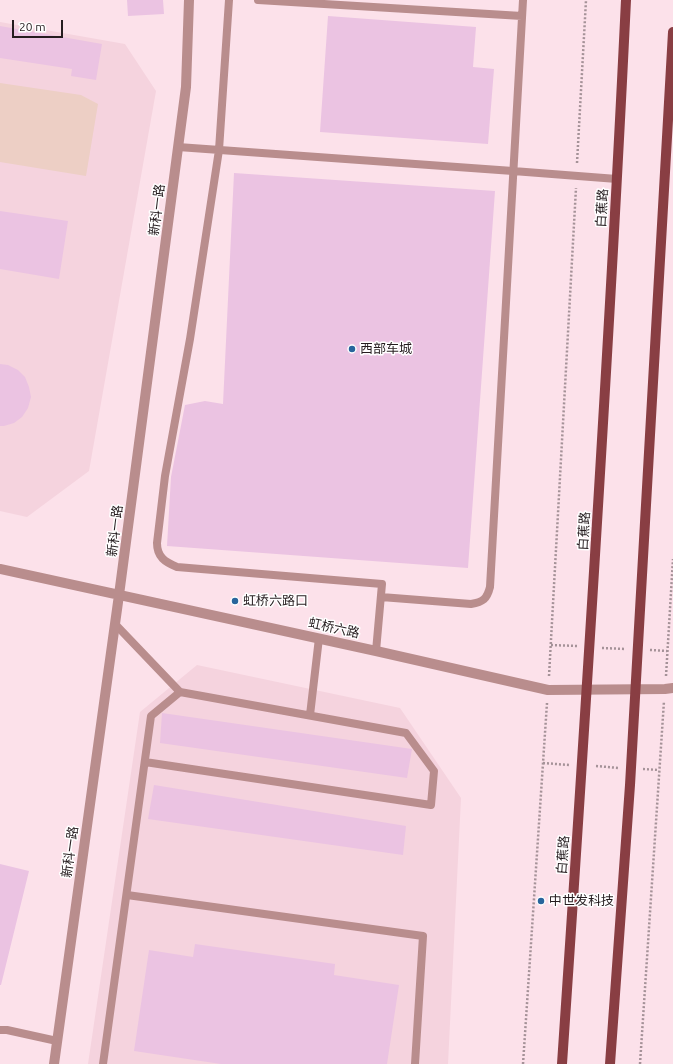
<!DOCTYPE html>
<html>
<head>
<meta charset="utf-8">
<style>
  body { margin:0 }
  #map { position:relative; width:673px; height:1064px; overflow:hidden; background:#fce1ea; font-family:Ubuntu,sans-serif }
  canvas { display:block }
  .scale { position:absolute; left:12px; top:20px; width:51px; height:18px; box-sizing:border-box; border:2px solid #251c1f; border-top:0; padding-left:5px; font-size:12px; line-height:14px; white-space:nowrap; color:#251c1f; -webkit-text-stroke:3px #fff; paint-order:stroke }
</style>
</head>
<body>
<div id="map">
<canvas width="673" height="1064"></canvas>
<div class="scale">20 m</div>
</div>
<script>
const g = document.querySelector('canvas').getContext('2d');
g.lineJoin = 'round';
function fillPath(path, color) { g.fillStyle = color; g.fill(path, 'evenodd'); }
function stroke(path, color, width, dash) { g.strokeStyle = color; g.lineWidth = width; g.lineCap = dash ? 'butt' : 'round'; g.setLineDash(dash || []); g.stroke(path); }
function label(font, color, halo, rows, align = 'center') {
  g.font = font + ' Ubuntu,"Noto Sans SC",sans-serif'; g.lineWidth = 3; g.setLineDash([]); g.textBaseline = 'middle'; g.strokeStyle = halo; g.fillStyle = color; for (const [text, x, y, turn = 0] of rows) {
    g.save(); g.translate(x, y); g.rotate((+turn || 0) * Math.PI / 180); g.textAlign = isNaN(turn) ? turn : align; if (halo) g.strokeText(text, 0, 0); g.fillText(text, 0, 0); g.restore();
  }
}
const built = new Path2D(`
  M0 22 125 44 156 91 89 471 27 517 0 511Z
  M197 665 400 708 461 798 448 1064H88L140 712Z`);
const green = new Path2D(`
  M0 83 81 95 98 104 86 176 0 162Z`);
const building = new Path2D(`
  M127 0H163L164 14 128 16Z
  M328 16 476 27 473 67 494 69 488 144 320 132Z
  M0 26 102 44 96 80 71 76 72 69 0 58Z
  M234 173 495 191 468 568 167 546 171 477 185 405 205 401 223 404Z
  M0 211 68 221 59 279 0 269Z
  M0 364 8 365 18 370 25 377 29 387 31 397 28 408 22 417 14 423 4 426H0Z
  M162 713 412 749 407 778 160 743Z
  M154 785 406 826 403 855 148 819Z
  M0 864 29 871 1 985H0Z
  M195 944 335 964 334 975 399 985 387 1064H221L134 1051 149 950 193 957Z`);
const path = new Path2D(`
  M577 163 586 0
  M551 645 577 646
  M602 648 625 649
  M650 650 667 651
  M549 676 576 188
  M666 676 673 559
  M543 763 569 765
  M596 766 619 768
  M643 769 659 770
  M523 1064 547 703
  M640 1064 664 701`);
const service = new Path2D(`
  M229 0 219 150 190 339 165 476 157 543C157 557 165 562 177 567L382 584 376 651
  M258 0 522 16
  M178 147 513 171 617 179
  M381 597 471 604C483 602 487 599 490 587L523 0
  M115 624 180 692 406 733 434 771 431 805 145 762
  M310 715 319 638
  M127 895 423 936 415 1064
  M0 1030H7L57 1041
  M103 1064 151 716 180 692`);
const tertiary = new Path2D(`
  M0 569 376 651 548 690 665 689 673 688
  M54 1064 119 595 186 87 189 0`);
const primary = new Path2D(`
  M562 1064C586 709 609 355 626 0
  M610 1064 630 785 673 32`);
const markers = [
  [352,349,4,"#28659c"],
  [235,601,4,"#28659c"],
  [541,901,4,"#28659c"]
];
const streetNames = [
  ["白蕉路",602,208,-87],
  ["新科一路",157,210,-83],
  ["新科一路",115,531,-83],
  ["白蕉路",584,531,-87],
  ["虹桥六路",334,628,12],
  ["新科一路",70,852,-82],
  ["白蕉路",563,855,-86]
];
const poiNames = [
  ["西部车城",360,349],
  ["虹桥六路口",243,601],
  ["中世发科技",549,901]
];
fillPath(built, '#f5d3de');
fillPath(green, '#edcfc5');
fillPath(building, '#ebc3e2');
stroke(path, '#a59298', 2.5, [2, 2]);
stroke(service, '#b98d8d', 8);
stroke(tertiary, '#b98d8d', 10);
stroke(primary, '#893e43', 10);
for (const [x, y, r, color] of markers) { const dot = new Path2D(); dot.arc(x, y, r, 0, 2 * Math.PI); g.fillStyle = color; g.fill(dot); stroke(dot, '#fff', 1.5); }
label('13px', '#251c1f', '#fff', streetNames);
label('13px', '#251c1f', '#fff', poiNames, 'left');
</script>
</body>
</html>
